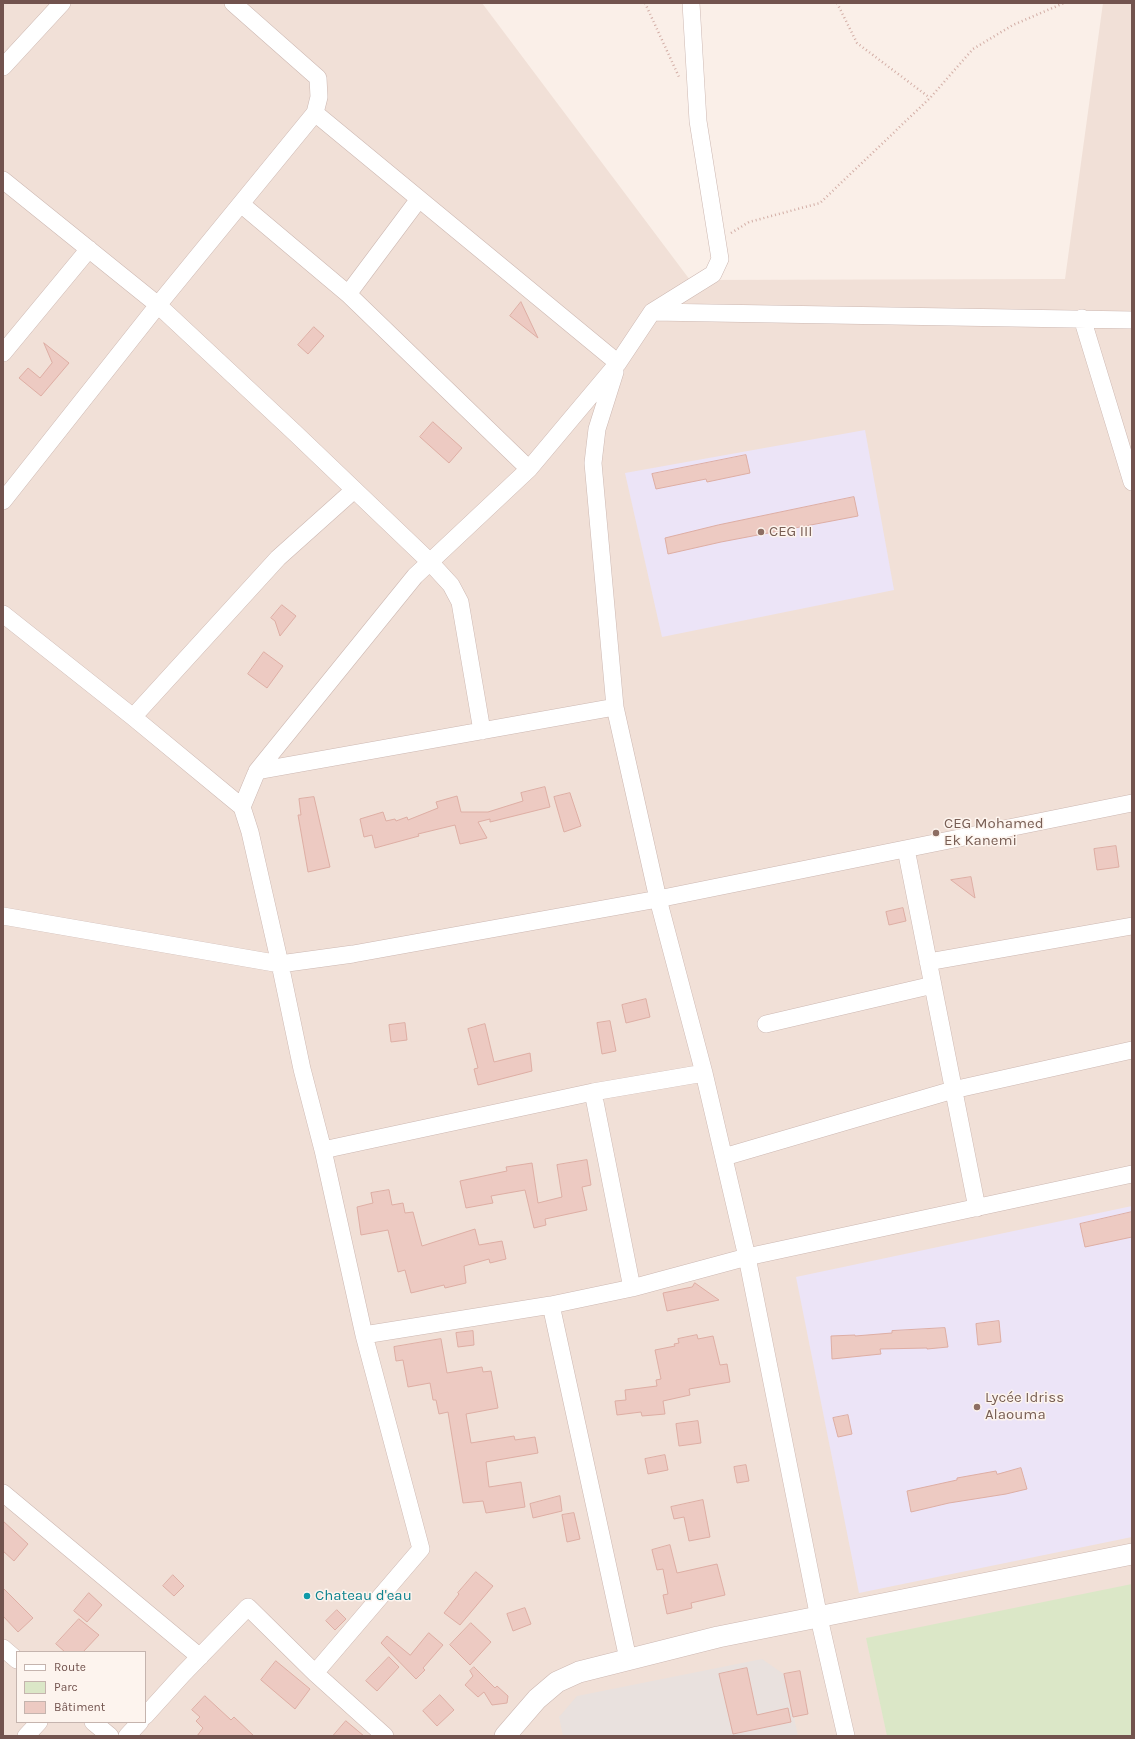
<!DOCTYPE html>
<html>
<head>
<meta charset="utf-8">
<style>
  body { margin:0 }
  #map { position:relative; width:1135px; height:1739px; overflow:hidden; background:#faefe8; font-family:Karla,sans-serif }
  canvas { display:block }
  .frame { position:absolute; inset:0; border:4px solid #72534e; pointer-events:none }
  .legend { position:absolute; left:16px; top:1651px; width:130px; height:72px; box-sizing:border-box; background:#fdf4ee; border:1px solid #c5b4ae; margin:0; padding:5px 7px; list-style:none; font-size:12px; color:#72534e }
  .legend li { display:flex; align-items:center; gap:8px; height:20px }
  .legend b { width:20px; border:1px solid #c5b4ae }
</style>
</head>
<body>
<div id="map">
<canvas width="1135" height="1739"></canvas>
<div class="frame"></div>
<ul class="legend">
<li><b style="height:5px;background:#fff"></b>Route</li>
<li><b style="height:11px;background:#dbe7c7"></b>Parc</li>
<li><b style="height:11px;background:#edcac2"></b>Bâtiment</li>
</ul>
</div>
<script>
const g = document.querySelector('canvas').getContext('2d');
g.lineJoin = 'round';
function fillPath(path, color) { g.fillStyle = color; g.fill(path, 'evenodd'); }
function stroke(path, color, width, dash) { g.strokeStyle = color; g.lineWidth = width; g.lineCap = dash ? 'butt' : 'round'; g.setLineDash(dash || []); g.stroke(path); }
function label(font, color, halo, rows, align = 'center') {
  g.font = font + ' Karla,sans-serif'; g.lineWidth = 3; g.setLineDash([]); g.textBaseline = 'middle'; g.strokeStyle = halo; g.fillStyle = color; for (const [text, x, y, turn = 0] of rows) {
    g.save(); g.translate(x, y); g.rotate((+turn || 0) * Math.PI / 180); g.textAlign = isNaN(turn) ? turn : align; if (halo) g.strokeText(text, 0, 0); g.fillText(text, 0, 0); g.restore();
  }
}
const residential = new Path2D(`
  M3 3H482L690 280 1065 279 1103 3H1132V1736H3ZM17 1652H145V1722H17Z`);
const industrial = new Path2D(`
  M762 1659 785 1675 798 1736H563L559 1717 577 1696Z`);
const education = new Path2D(`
  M865 430 894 590 662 637 625 473Z
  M1132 1206V1537L859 1593 796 1277Z`);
const green = new Path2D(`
  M1132 1584V1736H887L866 1638Z`);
const building = new Path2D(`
  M521 302 538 338 510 316Z
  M314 327 324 336 308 354 298 345Z
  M44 343 69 363 41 396 19 378 28 368 40 378 52 363Z
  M433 422 462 448 449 463 420 437Z
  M746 455 750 473 707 482 706 479 656 489 652 474Z
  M854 497 858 516 721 542 668 554 665 538 718 525Z
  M282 605 296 616 280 636 275 621 271 618Z
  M264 652 283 666 267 688 248 674Z
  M545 787 550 807 490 822V819L478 822 487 838 460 844 455 825 418 834 419 836 375 848 372 835 364 837 360 819 383 812 386 821 395 819 396 821 407 817 408 820 438 808 436 802 457 796 461 812H488L523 801 521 793Z
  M570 793 581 826 564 832 554 797Z
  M314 797 330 867 308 872 298 815H301L299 799Z
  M1116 846 1119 867 1097 870 1094 849Z
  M971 877 975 898 951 880Z
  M903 908 906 921 889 925 886 912Z
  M646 999 650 1017 626 1023 622 1005Z
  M610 1021 616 1051 602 1054 597 1023Z
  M405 1023 407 1040 391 1042 389 1025Z
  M485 1024 494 1062 530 1053 532 1071 478 1085 474 1069 478 1068 468 1029Z
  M587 1160 591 1185 582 1187 587 1210 545 1219 546 1225 534 1228 525 1190 491 1196 493 1203 466 1208 460 1181 507 1171 506 1167 532 1163 538 1203 562 1197 557 1165Z
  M389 1190 392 1205 403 1203 405 1213 413 1212 422 1246 475 1229 479 1245 502 1241 506 1259 490 1263 489 1259 464 1266 466 1283 445 1288 444 1285 411 1293 405 1270 398 1272 388 1230 361 1235 357 1207 373 1203 371 1193Z
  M1132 1212V1237L1085 1247 1080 1224Z
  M695 1283 719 1300 667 1311 663 1293 692 1287Z
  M999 1321 1001 1342 978 1345 976 1324Z
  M945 1328 948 1347 927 1349V1348L880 1349 881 1354 832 1359 831 1336 855 1335V1336L892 1333V1331Z
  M473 1331 474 1345 458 1347 456 1333Z
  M697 1335 698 1339 713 1336 720 1365 727 1364 730 1382 689 1389 690 1395 663 1401 665 1414 642 1416 641 1412 617 1415 615 1401 626 1400 625 1390 657 1386 656 1380 661 1379 655 1350 675 1346 674 1344 679 1343 678 1339Z
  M441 1339 447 1373 482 1367 483 1372 491 1371 498 1408 466 1414 471 1443 514 1436 515 1440 535 1437 538 1453 486 1462 489 1487 521 1482 525 1507 486 1513 483 1501 463 1503 448 1412 439 1414 436 1400H433L430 1383 408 1387 403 1360 396 1361 394 1347Z
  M848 1415 852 1434 838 1437 833 1418Z
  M698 1421 701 1443 679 1446 676 1424Z
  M665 1455 668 1470 648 1474 645 1459Z
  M746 1465 749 1481 737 1483 734 1467Z
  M1021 1468 1027 1489 1006 1494 949 1503 911 1512 907 1491 957 1480V1478L996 1471 997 1474Z
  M560 1496 562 1511 533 1518 530 1504Z
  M703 1500 710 1537 689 1541 684 1517 674 1519 671 1507Z
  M574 1513 580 1539 567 1542 562 1515Z
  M3 1521 28 1544 14 1561 3 1551Z
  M670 1545 677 1573 717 1564 725 1595 691 1603 692 1608 667 1614 663 1595 668 1594 663 1569 657 1570 652 1550Z
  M476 1572 493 1586 460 1625 444 1613 459 1594 458 1593Z
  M173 1575 184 1586 174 1596 163 1586Z
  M3 1588 33 1618 18 1632 3 1616Z
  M89 1593 102 1605 87 1622 74 1611Z
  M525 1608 531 1624 513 1631 507 1614Z
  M337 1610 346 1619 335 1630 326 1621Z
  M79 1619 99 1635 83 1652H65L56 1644Z
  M471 1623 491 1642 470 1665 450 1645Z
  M429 1633 443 1645 423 1668 425 1670 416 1679 381 1643 387 1636 410 1655Z
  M389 1657 399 1667 377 1691 366 1681Z
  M276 1661 310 1689 295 1709 261 1680Z
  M474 1667 495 1688 497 1686 508 1696 507 1703 492 1705 484 1692 478 1697 465 1685 473 1676 470 1671Z
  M747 1668 757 1715 788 1708 791 1722 733 1734 719 1674Z
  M800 1671 808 1714 793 1717 784 1674Z
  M440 1695 454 1710 437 1726 423 1711Z
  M205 1696 231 1720 234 1717 254 1736H197L203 1728 196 1721 200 1717 192 1710Z
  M346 1721 364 1736H333Z`);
const path = new Path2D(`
  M645 3 679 77
  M837 3 857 43 930 98
  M731 233 749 222 820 203 930 98 973 49 1013 25 1064 3`);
const minor = new Path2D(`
  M691 3 698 121 720 259 713 274 652 312 618 363 529 469 415 576 257 771 242 807 250 832 280 964 353 954 658 899 1132 803
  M3 67 62 3
  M315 113 618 363
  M3 180 158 305 294 432 429 561 451 585 460 602 482 731
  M241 204 348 294 529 469
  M348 294 419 199
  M652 312 1132 320
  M1082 318 1132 482
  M3 353 89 249
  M615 372 597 429 593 463 615 707 658 899 704 1073 747 1257 819 1618 846 1736
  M3 501 158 305 315 113 319 97 318 78 233 3
  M3 614 133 717 242 807
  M133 717 278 558 354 490
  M257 771 615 707
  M906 849 977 1208
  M3 916 280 964 302 1069 323 1150
  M928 962 1132 926
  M766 1024 933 985
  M593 1092 632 1288
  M724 1157 953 1090 1132 1050
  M551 1305 628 1659
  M364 1335 551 1305 632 1288 747 1257 1132 1174
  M3 1493 200 1657
  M3 1648 17 1660
  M315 1673 421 1549 364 1335 323 1150 593 1092 704 1073
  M145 1716 183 1674 248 1607 315 1673 385 1736
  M93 1722 110 1736
  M26 1736 39 1722
  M127 1736 140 1722`);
const tertiary = new Path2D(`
  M505 1736 537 1699 557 1682 579 1672 718 1637 1132 1554`);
const markers = [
  [761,532,4,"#8d6e63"],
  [936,833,4,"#8d6e63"],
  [977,1407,4,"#8d6e63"],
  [307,1596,4,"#0f9aa8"]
];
const educationNames = [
  ["CEG III",769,532],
  ["CEG Mohamed",944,824],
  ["Ek Kanemi",944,841],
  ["Lycée Idriss",985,1398],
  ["Alaouma",985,1415]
];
const cultureNames = [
  ["Chateau d'eau",315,1596]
];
fillPath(residential, '#f1e0d7');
fillPath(industrial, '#e9e1de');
fillPath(education, '#ece4f7');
fillPath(green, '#dbe7c7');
fillPath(building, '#edcac2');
stroke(building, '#deaea4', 1);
stroke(minor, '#cdb8b2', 18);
stroke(tertiary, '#cdb8b2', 22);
stroke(path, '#d2ada5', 2.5, [1, 3]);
stroke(minor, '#fff', 17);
stroke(tertiary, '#fff', 21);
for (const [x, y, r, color] of markers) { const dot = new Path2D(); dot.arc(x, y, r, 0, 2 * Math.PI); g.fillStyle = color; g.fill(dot); stroke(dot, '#fdf4ee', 1.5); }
label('15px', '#785e54', '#fdf4ee', educationNames, 'left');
label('15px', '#0d838f', '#fdf4ee', cultureNames, 'left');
</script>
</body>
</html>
